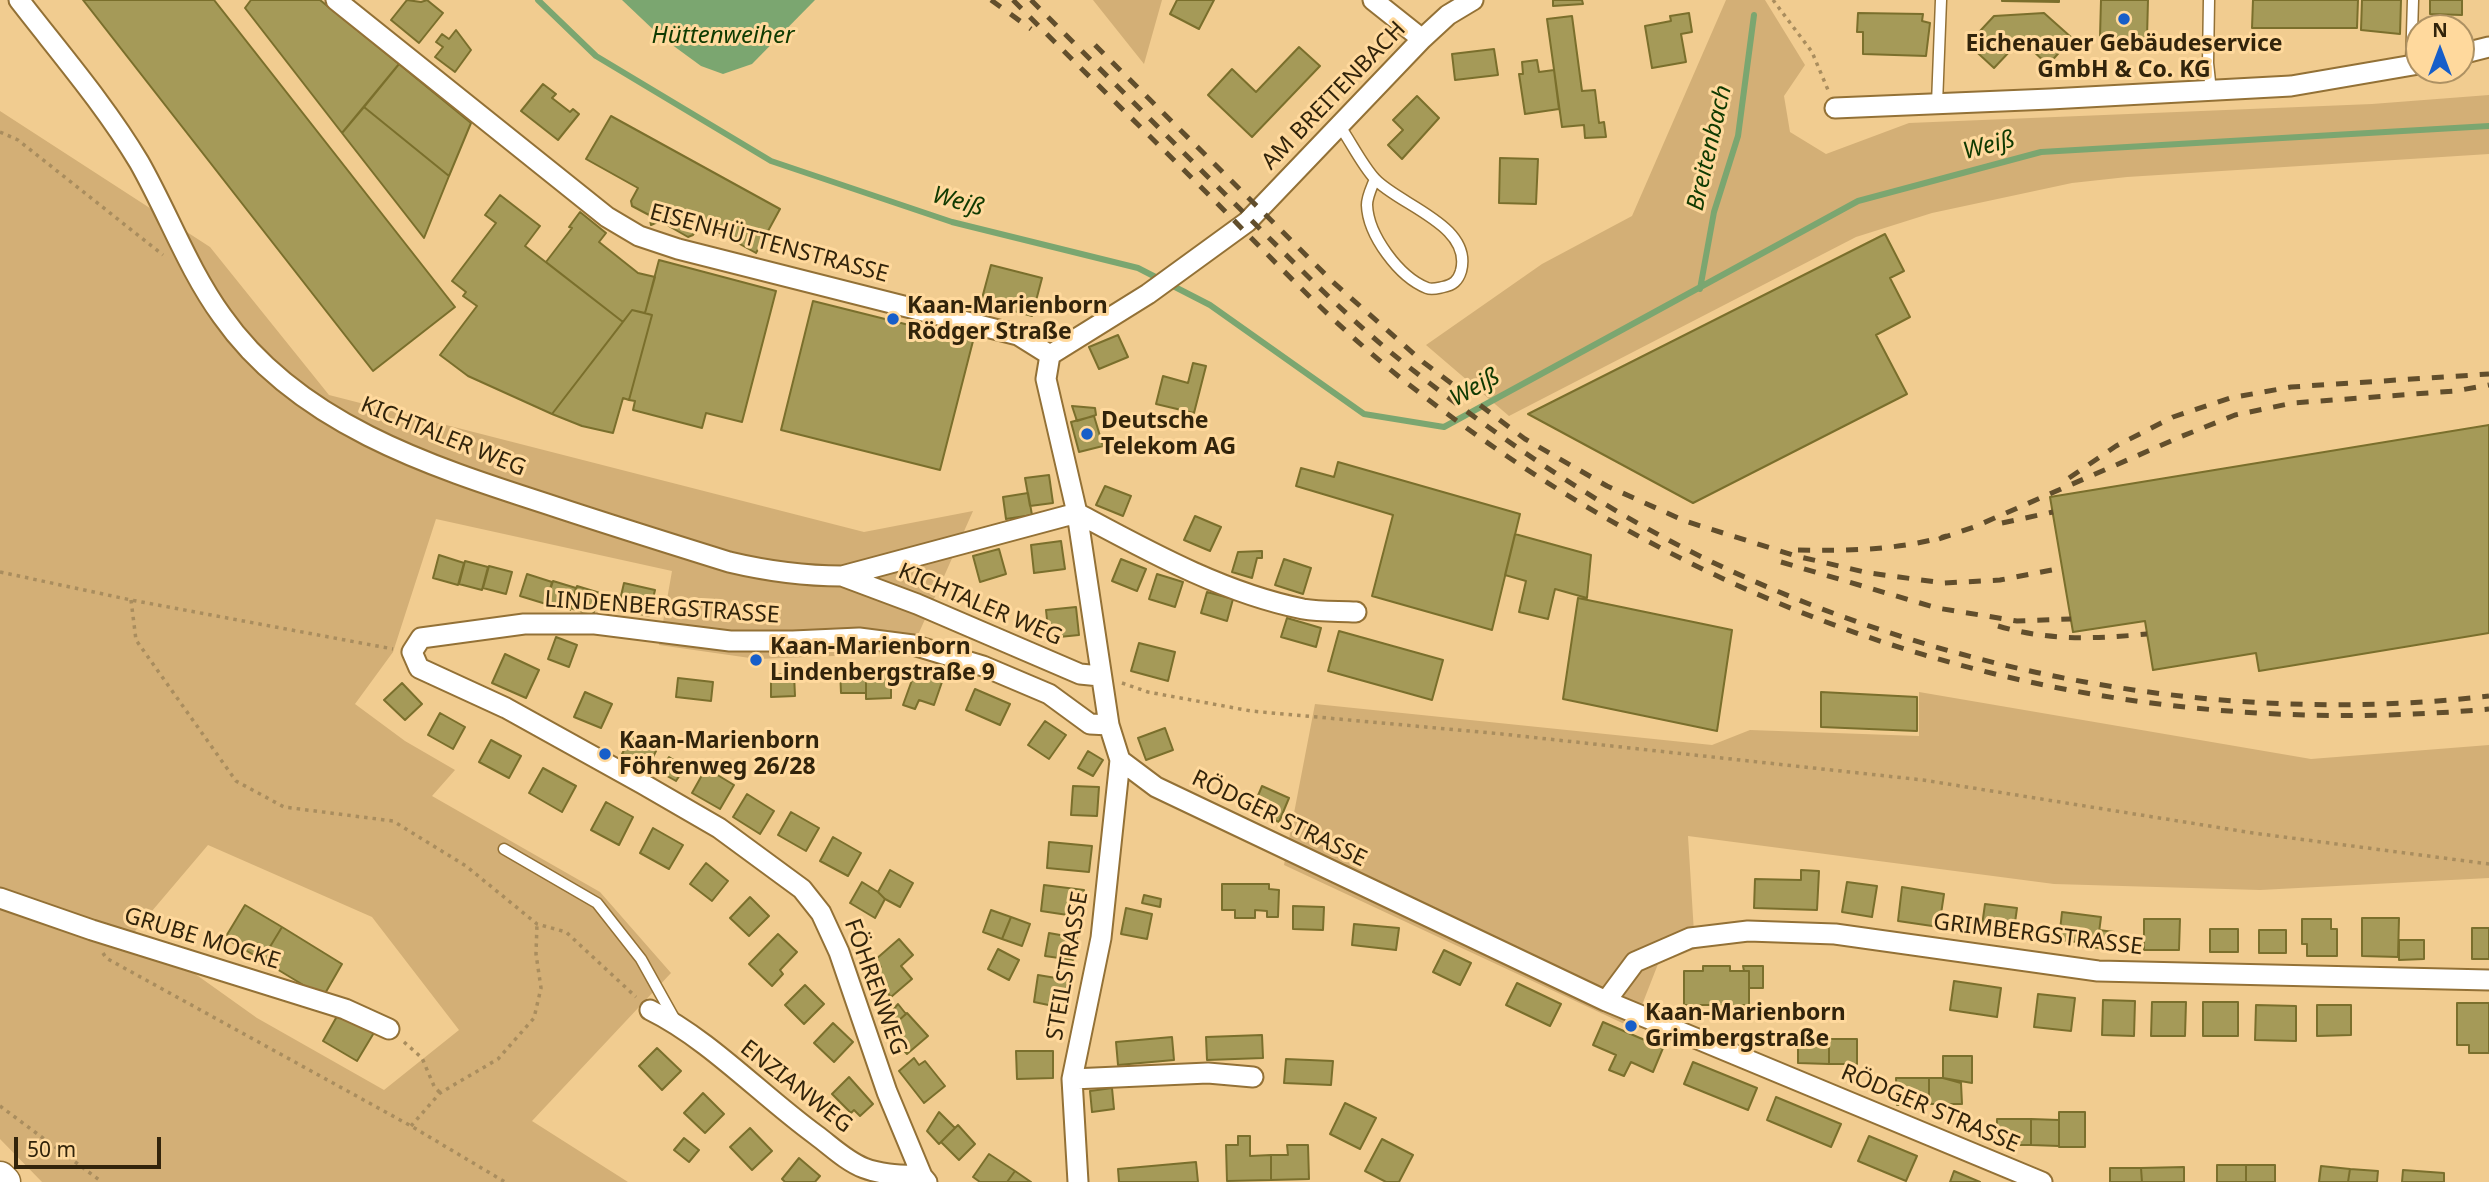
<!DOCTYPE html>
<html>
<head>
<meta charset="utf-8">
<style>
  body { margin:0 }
  #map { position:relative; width:2489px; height:1182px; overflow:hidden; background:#f1cc90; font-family:"Noto Sans",sans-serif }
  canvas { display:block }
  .north { position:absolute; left:2405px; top:14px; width:70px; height:70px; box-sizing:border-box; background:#ffd99d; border:2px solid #ad9163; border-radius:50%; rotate:0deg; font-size:19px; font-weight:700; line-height:28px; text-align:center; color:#32240b }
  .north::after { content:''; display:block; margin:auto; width:24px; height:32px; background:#175ec9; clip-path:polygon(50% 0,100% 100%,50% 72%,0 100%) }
  .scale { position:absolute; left:14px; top:1137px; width:147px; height:32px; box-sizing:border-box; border:4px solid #32240b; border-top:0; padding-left:9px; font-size:21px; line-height:24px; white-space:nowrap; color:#32240b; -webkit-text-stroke:5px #ffd99d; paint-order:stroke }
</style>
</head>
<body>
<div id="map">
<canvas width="2489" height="1182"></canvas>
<div class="north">N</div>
<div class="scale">50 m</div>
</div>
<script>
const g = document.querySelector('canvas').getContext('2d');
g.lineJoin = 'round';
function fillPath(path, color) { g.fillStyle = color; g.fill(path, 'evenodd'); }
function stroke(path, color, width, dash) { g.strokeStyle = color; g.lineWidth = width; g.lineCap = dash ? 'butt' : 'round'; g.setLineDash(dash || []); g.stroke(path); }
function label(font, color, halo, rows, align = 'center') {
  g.font = font + ' "Noto Sans",sans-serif'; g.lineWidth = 6; g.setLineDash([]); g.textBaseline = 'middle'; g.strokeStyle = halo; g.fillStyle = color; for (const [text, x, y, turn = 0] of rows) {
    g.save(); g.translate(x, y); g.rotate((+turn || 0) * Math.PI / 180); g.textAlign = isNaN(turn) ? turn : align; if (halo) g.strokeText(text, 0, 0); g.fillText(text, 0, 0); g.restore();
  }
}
const green = new Path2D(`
  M1093 0H1162L1144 64Z
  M1726 0H1765L1805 65 1784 96 1790 132 1826 154 1909 123 2372 104 2489 95V154L2127 177 2072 183 1932 213 1856 237 1509 416 1426 345 1542 264 1632 216Z
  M0 111 210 247 329 395 864 532 973 511 910 653 757 659 659 645 672 571 436 519 393 652 355 704 405 741 455 770 432 796 600 892 671 973 532 1121 628 1182H42L0 1139ZM208 845 372 917 459 1030 384 1090 257 1018 135 931Z
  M1919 692 2311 759 2489 745V878L2260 890 2054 884 1688 836 1695 949 1658 964 1633 1028 1284 865 1315 704 1712 745 1750 730 1919 736Z`);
const water = new Path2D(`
  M622 0H815L752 64 723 74 701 66 660 36Z`);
const stream = new Path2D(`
  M538 0 596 56 771 161 952 222 1138 268 1210 305 1364 414 1444 427 1858 201 2041 152 2489 126
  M1700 289 1714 212 1738 136 1754 15`);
const building = new Path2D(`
  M83 0H214L455 307 373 371Z
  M251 0H320L399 64 342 133 245 8Z
  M407 0 421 2 427 0 443 13 419 43 391 20Z
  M1177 0H1214L1199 29 1170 14Z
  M1553 0H1582L1583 4 1553 6Z
  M2002 0H2059V2L2002 1Z
  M2101 0H2148L2147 38 2100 37Z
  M2253 0H2358L2357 28H2252Z
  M2362 0H2401L2400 34 2361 30Z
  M2430 0H2462V15L2430 14Z
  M1689 13 1692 32 1681 34 1686 62 1652 68 1645 26 1671 21 1670 16Z
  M1858 13 1923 14 1922 21 1930 23 1926 56 1863 54V32H1857Z
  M2044 13 2072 38 2048 65 2031 49 2011 50 1994 68 1968 44 1994 16Z
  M1572 16 1582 91 1595 90 1599 123 1604 122 1606 137 1585 138 1584 125 1562 127 1547 19Z
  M456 30 471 50 455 72 435 57 443 47 436 42 442 34 449 39Z
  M1299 47 1320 66 1252 137 1208 95 1232 69 1256 92Z
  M1494 49 1498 75 1455 80 1452 54Z
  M1537 60 1539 72 1554 70 1559 109 1525 114 1519 74H1523L1522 62Z
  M399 64 471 123 449 176 364 107Z
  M543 84 556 94 552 98 570 112 573 109 579 114 558 140 521 111Z
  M1417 96 1439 118 1402 159 1388 145 1403 130 1393 120Z
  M364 107 449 176 424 238 342 133Z
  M611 116 780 209 756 253 700 222 693 235 688 237 660 221 651 225 649 215 632 206 631 201 638 188 586 159Z
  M1500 158 1538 159 1536 204 1499 203Z
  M500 195 540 226 525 246 623 322 552 414 468 376 440 355 477 306 463 296 466 292 452 281 496 223 485 215Z
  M580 212 606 233 599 242 638 273 655 277 645 313 632 310 623 322 546 262 572 228 569 227Z
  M1885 234 1904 271 1890 278 1910 317 1876 335 1907 394 1693 503 1528 414Z
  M659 260 776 291 742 422 706 413 702 428 633 410 635 401 629 400 652 315 645 313Z
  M991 265 1042 278 1032 316 981 302Z
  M813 301 973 341 940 470 781 430Z
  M632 310 652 315 629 400 623 398 613 433 582 426 552 414Z
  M1118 335 1128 357 1099 369 1089 347Z
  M1193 363 1206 366 1194 413 1156 404 1163 376 1188 383Z
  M1072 406 1095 408 1096 415 1077 421Z
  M1094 416 1103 446 1079 452 1071 422Z
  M2489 425V633L2259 671 2256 653 2153 670 2145 621 2073 632 2050 497Z
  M1338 462 1520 514 1492 630 1372 596 1393 515 1296 486 1301 468 1334 477Z
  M1049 475 1053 503 1030 506 1025 478Z
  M1105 486 1131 496 1123 516 1096 505Z
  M1028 493 1032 515 1006 519 1003 497Z
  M1195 516 1221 527 1210 551 1184 540Z
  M1515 534 1591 555 1587 598 1555 589 1548 619 1519 612 1526 581 1505 575Z
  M1061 541 1065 569 1034 573 1031 545Z
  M999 549 1006 574 980 582 973 556Z
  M1262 551V558H1257L1252 578 1232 572 1238 552Z
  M439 555 464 563 458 585 433 578Z
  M1121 559 1146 569 1137 591 1112 581Z
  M1284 559 1311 568 1303 594 1275 585Z
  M465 561 488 567 482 590 459 584Z
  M489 566 512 572 506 594 483 588Z
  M527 574 552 582 546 604 520 596Z
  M1157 574 1183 582 1175 607 1149 599Z
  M553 581 576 588 570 610 546 603Z
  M624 583 655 590 649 616 618 609Z
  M577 586 600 593 593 615 570 608Z
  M1207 592 1233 599 1227 621 1201 613Z
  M1578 598 1732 630 1717 731 1563 699Z
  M1076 607 1079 635 1049 638 1046 610Z
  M1287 618 1321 628 1316 647 1281 637Z
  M1339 631 1443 660 1432 700 1328 671Z
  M556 637 577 645 569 667 548 659Z
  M1139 643 1175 652 1168 681 1131 671Z
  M505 654 539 670 526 698 492 683Z
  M891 666V698L866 699V667Z
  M866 668V693H841L840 669Z
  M916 669 943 679 934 705 919 700 915 709 903 705Z
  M794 674 795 696 771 697V675Z
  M678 678 713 682 711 701 676 697Z
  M402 683 422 704 405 720 384 700Z
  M975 689 1010 704 1000 725 966 710Z
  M585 692 612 704 601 728 574 717Z
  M1821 692 1917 697V731L1821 727Z
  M440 713 465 727 453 749 428 735Z
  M1045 721 1066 735 1049 759 1028 745Z
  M1165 728 1173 750 1146 760 1138 738Z
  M633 732 659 745 648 767 622 754Z
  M491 740 521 756 509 778 479 762Z
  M1088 751 1103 760 1093 776 1078 768Z
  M669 757 685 767 676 781 660 772Z
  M543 768 576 786 562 812 529 793Z
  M706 768 734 785 720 809 692 793Z
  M1073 786 1099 787 1097 816 1071 815Z
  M1262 786 1289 798 1279 822 1252 810Z
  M747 794 774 811 760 834 733 817Z
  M606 802 633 817 619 845 591 830Z
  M791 812 819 828 806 851 778 835Z
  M653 828 683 845 669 869 640 853Z
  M833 837 861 853 848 876 820 861Z
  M1049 842 1092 846 1089 872 1047 868Z
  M706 863 728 881 712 901 690 884Z
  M890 870 913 883 900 907 885 899 878 892Z
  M1801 870 1819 871 1817 910 1754 908 1755 879 1801 880Z
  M862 882 878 892 885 899 875 918 850 903Z
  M1847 882 1877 886 1872 917 1842 912Z
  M1222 884H1269V889L1279 890 1278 917H1267V911L1255 910V918H1235V910H1222Z
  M1044 885 1084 890 1081 917 1041 911Z
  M1902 887 1944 894 1939 927 1898 921Z
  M1144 895 1161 899 1160 907 1142 903Z
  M750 897 769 916 749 936 730 918Z
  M1985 904 2017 908 2013 937 1981 933Z
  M245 905 282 927 262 960 225 938Z
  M1293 906 1324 907 1323 930 1293 929Z
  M1126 908 1152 914 1147 939 1121 934Z
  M991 910 1011 917 1002 939 983 932Z
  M2062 912 2101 917 2097 948 2077 946V942L2059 940Z
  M1011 917 1030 924 1022 946 1002 939Z
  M2362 918H2399L2398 957 2362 956Z
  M2144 919H2180L2179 950H2144Z
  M2302 919H2331V929H2337V956H2307V944H2302Z
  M1354 924 1399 928 1396 950 1352 945Z
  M282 927 342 964 323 997 262 960Z
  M2472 928H2489V959H2472Z
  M2210 929H2238V952H2210Z
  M2099 930 2114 932 2113 949 2097 948Z
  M2259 930H2286V953H2259Z
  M1049 933 1077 938 1073 960 1045 956Z
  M778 934 797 952 780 970 783 974 772 986 749 964Z
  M899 939 913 955 901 966 912 979 891 997 872 974 881 967 875 960Z
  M2399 940H2424V959L2399 960Z
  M998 949 1019 960 1009 980 988 969Z
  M1444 950 1471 963 1460 985 1433 972Z
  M1703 966H1730V971H1749V1005H1742V1011H1728L1727 1005H1684V971H1703Z
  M1743 966H1763V988H1749V971H1744Z
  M1038 975 1068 980 1063 1008 1034 1002Z
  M1954 981 2001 988 1997 1017 1950 1010Z
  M1517 983 1561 1004 1550 1026 1506 1005Z
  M805 985 824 1004 804 1024 785 1005Z
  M2038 994 2075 998 2071 1031 2034 1027Z
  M2103 1000 2135 1001 2134 1036 2102 1035Z
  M2152 1002H2186L2185 1036H2151Z
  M2203 1002H2238V1036H2203Z
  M2457 1003H2489V1053H2469V1045H2457Z
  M898 1004 906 1014 888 1030 882 1023Z
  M2256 1005 2296 1006V1041L2255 1040Z
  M2317 1005H2351V1035L2317 1036Z
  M340 1011 375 1031 357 1061 323 1041Z
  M907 1013 928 1036 907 1054 887 1031Z
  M1603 1022 1663 1048 1653 1072 1631 1062 1624 1076 1609 1070 1616 1055 1593 1045Z
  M833 1023 853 1042 834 1062 814 1043Z
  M1262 1035 1263 1058 1207 1060 1206 1037Z
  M1172 1037 1174 1060 1118 1065 1116 1042Z
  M1798 1039H1829V1064L1798 1063Z
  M1829 1039H1857V1064H1829Z
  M657 1048 681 1071 662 1090 639 1066Z
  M1016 1051H1053V1078L1017 1079Z
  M1943 1056H1972V1083L1943 1078Z
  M914 1058 919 1065 925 1061 945 1086 924 1103 899 1071Z
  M1286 1059 1333 1061 1331 1085 1284 1083Z
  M1693 1062 1757 1088 1748 1110 1684 1084Z
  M849 1077 873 1104 860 1116 854 1110 851 1113 832 1094Z
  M1896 1078H1929V1104L1897 1105Z
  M1929 1078H1943L1961 1083 1962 1104H1929Z
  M1112 1088 1114 1109 1092 1112 1090 1091Z
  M703 1093 724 1114 705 1133 684 1113Z
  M1776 1097 1841 1124 1831 1147 1767 1120Z
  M1345 1103 1376 1118 1360 1149 1330 1134Z
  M939 1112 955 1128 939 1144 927 1131Z
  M2059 1112H2085V1147H2059Z
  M1997 1119H2031V1145H1997Z
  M2031 1119 2059 1120V1146L2031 1145Z
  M958 1125 975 1144 959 1160 941 1142Z
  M750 1128 772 1151 752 1170 730 1147Z
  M1238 1136H1250V1156L1271 1155V1180L1227 1181 1226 1145H1238Z
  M1869 1136 1917 1156 1906 1181 1858 1161Z
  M684 1138 699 1150 689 1162 674 1150Z
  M1382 1139 1413 1155 1399 1182H1386L1365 1171Z
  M1287 1145H1308L1309 1179 1271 1180V1155H1288Z
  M989 1154 1015 1171 1007 1182H980L973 1177Z
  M799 1158 820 1176 815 1182H785L782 1179Z
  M1196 1162 1198 1182H1119L1118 1169Z
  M2217 1165H2246V1182H2217Z
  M2246 1165H2275V1182H2246Z
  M2321 1166 2350 1169 2348 1182H2319Z
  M2184 1167V1182H2142L2141 1168Z
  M2110 1168H2141L2142 1182H2110Z
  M2350 1169 2378 1171 2377 1182H2348Z
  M2403 1170 2444 1173V1182H2402Z
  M1015 1171 1031 1182H1007Z
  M1954 1171 1980 1182H1950Z`);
const path = new Path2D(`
  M1773 0 1812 52 1828 90
  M0 132 18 140 163 255
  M0 572 131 600 393 649
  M131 600 136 640 236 781 284 807 393 821 466 866 537 924 566 932 636 997
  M1122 683 1148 692 1251 711 1502 734 1923 780 2253 833 2489 864
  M103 953 106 958 411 1126 505 1182
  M404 1042 422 1058 434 1086 440 1093
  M0 1106 102 1182
  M411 1126 440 1093 498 1059 534 1018 541 988 536 954 537 924`);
const lane = new Path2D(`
  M2209 0 2208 63 2211 91
  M2411 66 2413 0
  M1937 104 1941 0
  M1339 125C1351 142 1362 165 1375 179 1399 205 1473 225 1461 271 1458 281 1453 285 1443 287 1438 288 1432 290 1427 288 1399 277 1368 235 1367 205 1367 196 1372 187 1375 179
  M504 849 597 903 641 959 675 1020`);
const street = new Path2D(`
  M19 0C60 53 105 105 139 162 168 213 188 269 222 316 297 423 429 466 547 504 607 524 668 543 729 562 767 571 803 576 842 576L1077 513
  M336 0 607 217 639 236 678 249 1018 335 1050 355
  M1373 0 1422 39
  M1473 0 1448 15 1422 39 1247 222 1148 294 1050 355 1046 379 1077 513 1109 725 1120 760 1156 787 1606 1001 2042 1182
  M2461 54 2489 47
  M1835 108 2050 99 2291 86 2419 64
  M1077 513C1148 551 1223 593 1303 609 1320 612 1339 611 1356 612
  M842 576 917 604 1080 674 1100 676
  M0 898 92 930 345 1009 389 1029
  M1606 1001 1635 962 1690 938 1748 931 1835 934 2098 971 2489 980
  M650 1010C709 1039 761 1095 816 1135 831 1146 846 1161 864 1168 882 1175 903 1175 922 1176
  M1072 1079 1208 1073 1253 1077
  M927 1182 922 1176 887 1092 839 952 821 913 802 889 719 828 643 784 506 708 419 668 412 652 421 638 524 624H595L730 641H793L859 638 913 645 983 666 1049 694 1090 724 1109 725
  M1078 1182 1072 1079 1101 938 1120 760`);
const primary = new Path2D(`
  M0 1178 4 1182`);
const rail = new Path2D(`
  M991 0 1031 29
  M1013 0C1079 67 1147 133 1214 200 1276 263 1337 328 1407 383 1721 631 2090 745 2489 709
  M1031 0C1097 66 1163 132 1229 198 1289 257 1348 320 1414 371 1512 448 1616 518 1729 570 1964 678 2232 726 2489 696
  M1095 45 1333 282 1423 362 1525 439 1607 486 1685 521 1796 556 1869 573 1944 583 2000 580 2062 568
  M2069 478 2116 446 2173 417 2230 398 2291 387 2489 374
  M2002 523 2053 512
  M1939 539 1974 527 2180 437 2235 415 2293 403 2455 391 2489 385
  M1798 550C1850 551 1898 550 1947 536
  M1781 562 1937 608 2017 621 2071 619
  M1998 626C2049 641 2094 639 2147 634`);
const markers = [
  [2124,19,7,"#175ec9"],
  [893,319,7,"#175ec9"],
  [1087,434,7,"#175ec9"],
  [756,660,7,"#175ec9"],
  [605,754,7,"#175ec9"],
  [1631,1026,7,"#175ec9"]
];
const poiNames = [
  ["Eichenauer Gebäudeservice",2124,44,"center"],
  ["GmbH & Co. KG",2124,70,"center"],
  ["Kaan-Marienborn",907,306],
  ["Rödger Straße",907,332],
  ["Deutsche",1101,421],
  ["Telekom AG",1101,447],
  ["Kaan-Marienborn",770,647],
  ["Lindenbergstraße 9",770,673],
  ["Kaan-Marienborn",619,741],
  ["Föhrenweg 26/28",619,767],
  ["Kaan-Marienborn",1645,1013],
  ["Grimbergstraße",1645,1039]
];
const streetNames = [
  ["AM BREITENBACH",1334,96,-46],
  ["EISENHÜTTENSTRASSE",769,244,15],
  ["KICHTALER WEG",443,437,22],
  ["KICHTALER WEG",980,605,23],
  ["LINDENBERGSTRASSE",662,608,4],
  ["RÖDGER STRASSE",1279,819,26],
  ["GRIMBERGSTRASSE",2038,935,7],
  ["GRUBE MOCKE",202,939,17],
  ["STEILSTRASSE",1068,966,-80],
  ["FÖHRENWEG",875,987,70],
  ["ENZIANWEG",796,1087,38],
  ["RÖDGER STRASSE",1930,1109,23]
];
const waterNames = [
  ["Hüttenweiher",723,36],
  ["Weiß",1989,146,-15],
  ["Breitenbach",1710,148,-77],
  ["Weiß",958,202,16],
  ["Weiß",1475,388,-29]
];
fillPath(green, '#d3af76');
fillPath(water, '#7ba670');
stroke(stream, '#7ba670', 6);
fillPath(building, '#a59a58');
stroke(building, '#7a6f2c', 2);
stroke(lane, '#937136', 13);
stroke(street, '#937136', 23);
stroke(primary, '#937136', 35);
stroke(path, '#a98d5e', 3.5, [3.5, 5]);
stroke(lane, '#fff', 10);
stroke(street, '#fff', 19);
stroke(primary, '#fff', 32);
stroke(rail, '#614e2c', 5, [12, 12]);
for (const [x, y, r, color] of markers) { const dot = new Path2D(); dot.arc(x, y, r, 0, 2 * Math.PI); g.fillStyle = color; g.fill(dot); stroke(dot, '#ffd99d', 2.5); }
label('bold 23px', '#32240b', '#ffd99d', poiNames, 'left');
label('23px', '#32240b', '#ffd99d', streetNames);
label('italic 24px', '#0f3a01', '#ffd99d', waterNames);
</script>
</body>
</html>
